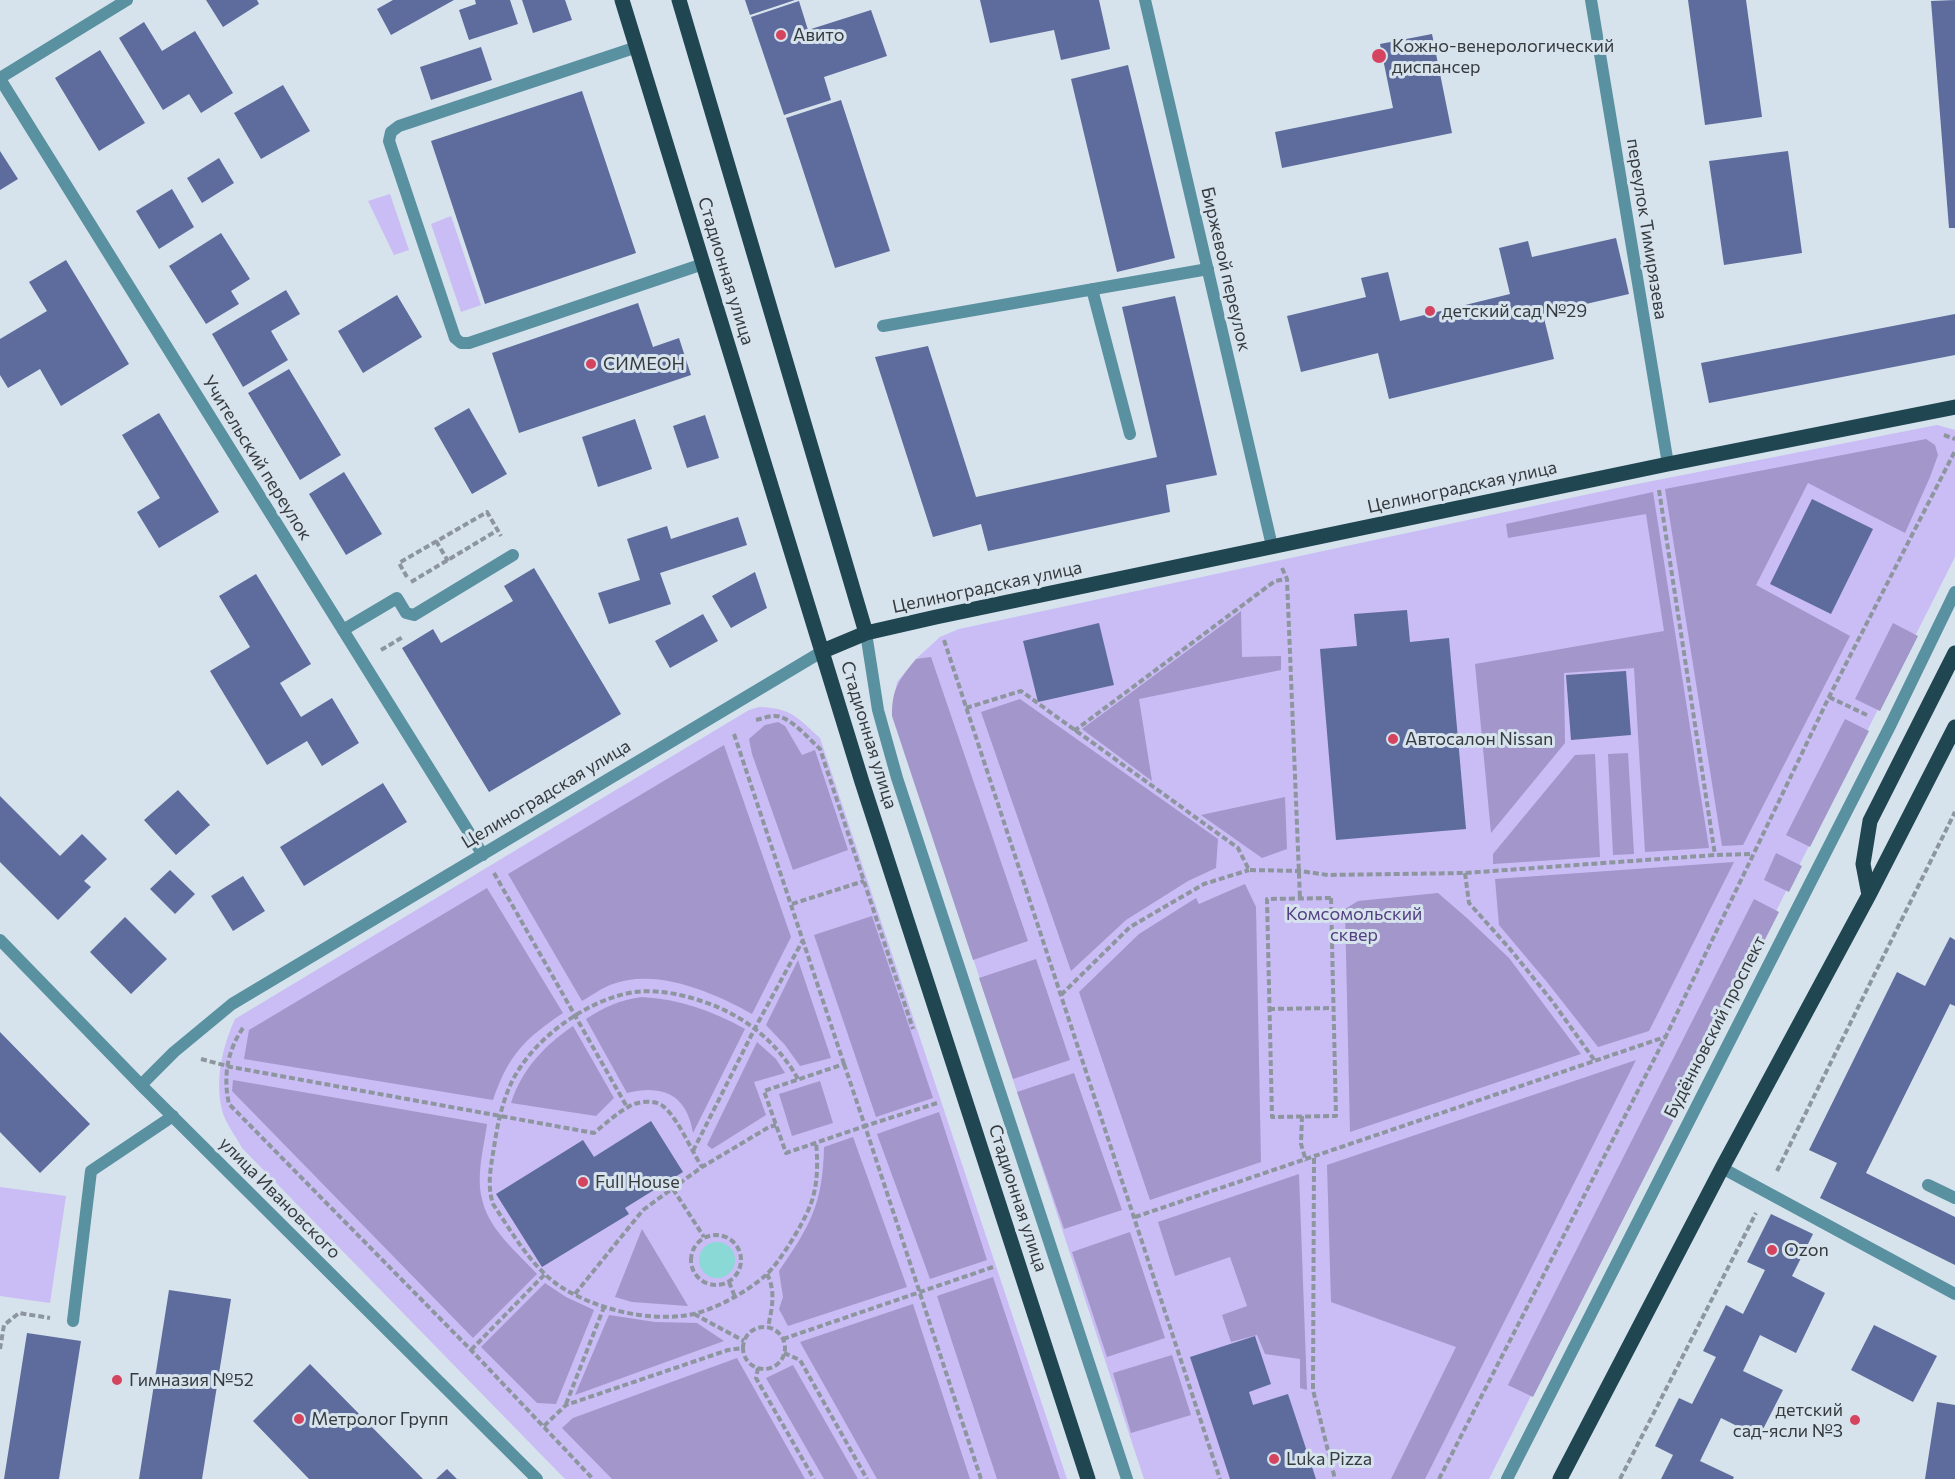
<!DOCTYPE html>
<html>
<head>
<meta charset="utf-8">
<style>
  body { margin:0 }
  canvas { display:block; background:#d6e2ec }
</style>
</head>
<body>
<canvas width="1955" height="1479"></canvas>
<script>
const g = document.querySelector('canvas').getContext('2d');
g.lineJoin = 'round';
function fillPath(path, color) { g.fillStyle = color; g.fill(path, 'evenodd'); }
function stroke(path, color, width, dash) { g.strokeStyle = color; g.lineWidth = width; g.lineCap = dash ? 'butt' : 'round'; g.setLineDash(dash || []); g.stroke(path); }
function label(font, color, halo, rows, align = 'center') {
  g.font = font + ' Commissioner,sans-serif'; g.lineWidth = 6; g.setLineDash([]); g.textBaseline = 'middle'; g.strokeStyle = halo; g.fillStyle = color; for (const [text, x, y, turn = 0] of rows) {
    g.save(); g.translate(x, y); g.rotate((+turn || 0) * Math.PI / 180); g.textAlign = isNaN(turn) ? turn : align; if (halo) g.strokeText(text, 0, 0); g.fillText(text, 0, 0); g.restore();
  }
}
const green = new Path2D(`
  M390 194 409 250 394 255 368 201Z
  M451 216 481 305 461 312 431 224Z
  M1937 425 1955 430V557L1489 1479H1144L892 711 897 682 917 658 940 637 959 629 1622 487Z
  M759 707C791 708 797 717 820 738L1067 1479H565L242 1148C236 1136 225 1123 222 1110 215 1079 222 1048 235 1019L749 710Z
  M0 1187 66 1196 50 1303 0 1296Z`);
const forest = new Path2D(`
  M1926 439 1935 445 1938 455 1930 477 1905 533 1808 483 1756 585 1850 636 1743 845 1722 846 1665 489Z
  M1653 492 1709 848 1645 852 1634 668 1564 673 1565 743 1491 833 1475 664 1664 631 1646 514 1508 538 1506 524Z
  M1241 611 1242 657 1281 656V670L1139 699 1152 781 1082 729Z
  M1893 623 1918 636 1880 711 1855 699Z
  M931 657 1028 941 973 960 892 716C892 688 899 680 916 659Z
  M1020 699 1218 839 1216 868 1188 881 1126 920 1071 971 981 712Z
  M1845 719 1869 731 1810 847 1786 835Z
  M778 722 785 726 802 755 815 750 848 850 793 870 752 754 749 739 765 725Z
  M724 745 791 937 752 1014C712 992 656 967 610 985 600 989 591 996 582 1001L508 874Z
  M1628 753 1634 854 1613 855 1608 754Z
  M1595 754 1600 857 1493 864V854L1575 755Z
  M1285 797 1287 849 1262 858 1201 815Z
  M1776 853 1802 866 1789 892 1764 880Z
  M1734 862 1649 1031 1598 1047 1547 982 1499 925 1495 879Z
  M1245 884 1256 907 1261 1162 1150 1200 1079 992 1139 934 1196 898 1199 904Z
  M487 888 563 1013C524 1039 508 1056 493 1100L244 1059 249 1030Z
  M1438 893 1468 919 1509 958 1581 1054 1350 1132 1345 909 1358 901Z
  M1754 899 1779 912 1533 1397 1508 1385Z
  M872 916 933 1098 876 1117 814 935Z
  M1036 959 1070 1060 1013 1079 979 978Z
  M798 960 831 1058 800 1066 785 1045 766 1025Z
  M642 997C679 999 713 1011 745 1029L693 1133C687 1095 663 1084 627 1093L586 1019C604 1007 620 1000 642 997Z
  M573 1026 614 1098 596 1116 511 1103C522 1069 544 1046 573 1026Z
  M757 1042 776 1059 785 1073 754 1082 766 1115 712 1149 707 1145Z
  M1636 1060 1425 1479H1391L1456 1347 1331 1302 1327 1165Z
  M1074 1073 1122 1210 1064 1229 1017 1092Z
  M233 1080 487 1124C484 1147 476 1175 482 1199 488 1229 518 1253 537 1274L473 1338 232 1091Z
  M820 1081 833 1123 792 1136 779 1094Z
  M939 1112 987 1260 930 1279 877 1134Z
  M853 1137 907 1287 788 1326 779 1309 783 1297 779 1271C810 1226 823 1204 824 1147Z
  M1299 1174 1307 1390 1300 1388V1359L1265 1354 1257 1335 1231 1342 1222 1315 1247 1306 1230 1257 1175 1276 1158 1222Z
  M642 1229 688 1306 632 1302 615 1297Z
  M1130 1232 1165 1338 1107 1357 1072 1252Z
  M993 1277 1060 1479H997L937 1296Z
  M545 1283 566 1297 594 1310 556 1404 537 1403 481 1347Z
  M913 1304 970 1479H877L800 1342Z
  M609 1315 655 1322 697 1323 724 1341 575 1395Z
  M1172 1355 1191 1415 1131 1433 1113 1373Z
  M737 1358 805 1479H612L562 1428 573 1418Z
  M793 1365 858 1479H824L766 1378Z`);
const water = new Path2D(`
  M699 1260a18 18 0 1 1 36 0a18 18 0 1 1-36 0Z`);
const building = new Path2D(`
  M206 0H257L259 4 223 27Z
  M393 0H454L391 35 377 9Z
  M475 0H510L518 24 469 40 459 10 476 4Z
  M522 0H565L572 20 533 33Z
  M745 0H795L750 15Z
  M980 0H1099L1110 49 1061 60 1054 30 990 43Z
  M1688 0H1746L1762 117 1705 125Z
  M1955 0V228H1949L1931 1Z
  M799 1 808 30 871 10 887 56 824 77 831 100 784 115 751 17Z
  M144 22 162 51 195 31 233 93 201 113 189 94 163 110 119 38Z
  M1432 34 1452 133 1282 168 1275 132 1393 108 1380 44Z
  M481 47 492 80 431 100 420 67Z
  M100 50 145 123 99 151 55 78Z
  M1128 65 1175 258 1117 272 1071 79Z
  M283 85 310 131 261 159 234 113Z
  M582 91 636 253 485 304 431 141Z
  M841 100 890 251 835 268 786 118Z
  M0 151 18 179 0 190Z
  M1788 151 1802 253 1724 265 1709 161Z
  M219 158 234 183 202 203 187 178Z
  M172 189 194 227 159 249 136 211Z
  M221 233 250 279 231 291 239 304 206 324 169 266Z
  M1616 238 1629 294 1543 314 1554 359 1389 399 1378 353 1301 372 1287 316 1366 297 1361 278 1388 272 1400 321 1510 294 1499 248 1528 241 1532 257Z
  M66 260 129 364 61 406 40 369 8 388 0 375V339L47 311 29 282Z
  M286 290 300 314 271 331 288 360 243 387 212 334Z
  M397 295 422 337 363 373 338 331Z
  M1175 296 1217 475 1166 485 1170 512 988 551 981 524 933 537 875 357 928 346 976 497 1157 457 1122 307Z
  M638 303 653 347 679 338 691 375 519 433 492 353Z
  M1955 314V355L1709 403 1701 363Z
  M289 369 341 455 300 480 248 393Z
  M469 408 507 474 472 494 434 428Z
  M159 413 219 512 159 548 137 512 160 498 122 435Z
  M705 415 719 458 687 468 673 426Z
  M635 419 652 469 598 487 582 437Z
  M344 472 382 534 346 555 309 494Z
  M1812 499 1873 529 1831 614 1770 584Z
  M738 517 747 545 660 573 671 604 609 624 598 593 640 580 627 539 667 526 671 539Z
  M534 568 621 714 489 792 402 648 433 629 441 643 513 601 504 586Z
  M755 572 767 608 731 628 712 596Z
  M256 574 311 664 280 683 301 717 332 698 359 743 322 766 307 741 267 765 210 671 250 647 219 596Z
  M1407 610 1410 642 1449 638 1466 829 1336 840 1320 649 1357 646 1354 614Z
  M703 614 718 641 670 668 655 641Z
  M1099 623 1114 685 1038 702 1023 641Z
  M1626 671 1631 735 1571 740 1566 675Z
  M383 783 407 822 304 886 280 847Z
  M178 790 210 825 176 855 144 820Z
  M0 796 60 856 82 834 107 859 84 881 91 887 58 920 0 862Z
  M170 870 195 894 175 914 150 889Z
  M243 876 265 911 233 931 211 896Z
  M125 917 167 959 131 994 90 952Z
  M1950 937 1955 940V1006L1950 1004 1866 1173 1955 1217V1265L1820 1198 1837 1163 1809 1150 1897 972 1925 986Z
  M0 1032 90 1124 40 1173 0 1132Z
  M651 1121 683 1172 625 1208 629 1214 542 1267 496 1194 583 1140 594 1157Z
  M1771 1214 1813 1234 1792 1276 1825 1293 1796 1353 1760 1335 1743 1371 1783 1390 1759 1437 1721 1418 1700 1461 1734 1477 1733 1479H1661L1673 1455 1655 1446 1679 1398 1692 1404 1716 1357 1703 1351 1726 1305 1743 1314 1765 1270 1747 1262Z
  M169 1290 231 1299 202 1479H139Z
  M1874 1325 1937 1356 1913 1402 1851 1370Z
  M27 1333 81 1341 59 1479H4Z
  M1255 1336 1271 1384 1249 1392 1253 1405 1288 1394 1316 1479H1230L1190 1357Z
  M310 1364 423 1479H309L253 1421Z
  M1937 1402 1955 1405V1479H1925Z
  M447 1469 457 1479H436Z`);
const path = new Path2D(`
  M1944 435 1955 439
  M1659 490 1715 855
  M436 541 448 561
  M1282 568 1287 579 1300 899
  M407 577 399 563 487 512 501 536
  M411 582 498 530
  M944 640 1220 1479
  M381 650 403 637
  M1829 697 1869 716
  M966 708 1021 691 1238 848 1249 870 1300 871 1328 875 1465 873 1715 855 1753 854
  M756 720C764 718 774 714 781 717 795 722 809 739 820 749L913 1029
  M1074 731 1275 581 1287 579
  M734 734 844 1064
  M494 873 627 1107
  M1465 873 1469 903 1510 949 1552 1001 1595 1061
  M1331 898 1336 1116 1272 1117 1267 899Z
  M792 904 864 881
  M1061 995 1130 927 1204 884 1249 870
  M1269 1009 1334 1008
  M243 1028C227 1051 223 1077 229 1104L471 1350 593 1479
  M201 1059 231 1067 594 1133C605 1124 616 1114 628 1107 637 1101 656 1099 664 1107 679 1120 691 1150 702 1167
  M844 1064 865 1126 786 1153 764 1091Z
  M798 1079C773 1035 734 1008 684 996 668 992 652 990 635 992 586 999 528 1042 509 1088 502 1105 498 1122 495 1141 492 1162 486 1183 493 1204 513 1234 534 1272 566 1290 599 1309 643 1320 681 1316 708 1314 746 1293 766 1275 780 1262 803 1224 810 1206 818 1186 818 1163 816 1142
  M937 1103 865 1126 981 1479
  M1302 1116 1301 1144 1306 1161
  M693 1151 755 1028 803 940
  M1314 1158 1313 1390 1335 1479
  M1777 1171 1955 812
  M673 1189 704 1237
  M1135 1217 1665 1037
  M691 1260a25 25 0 1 1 50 0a25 25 0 1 1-50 0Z
  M767 1274C776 1291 772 1309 768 1327
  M729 1282 735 1297
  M575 1294 643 1210 702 1167 769 1127 776 1125
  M694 1314 744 1341
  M743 1348a21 21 0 1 1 42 0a21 21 0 1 1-42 0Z
  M783 1339 993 1267
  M0 1349 4 1325 19 1313 50 1318
  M471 1350 545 1274
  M784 1353 800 1360 867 1479
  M758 1368 756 1378 814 1479
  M566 1404 604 1307
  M544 1426 566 1405 728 1350 743 1348
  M1439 1479 1666 1036 1829 697 1955 451
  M1620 1479 1756 1213`);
const lane = new Path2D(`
  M637 47 399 126 391 132 389 141 455 338 461 343H469L703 264
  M1092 289 1130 434
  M883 326 1208 269
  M343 630 397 598 406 613 414 615 513 555
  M1722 1168 1955 1294
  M1928 1185 1955 1198
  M73 1321 91 1171 173 1116`);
const street = new Path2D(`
  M1145 0 1272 546
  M1591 0 1668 464
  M0 78 127 0
  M0 79 483 855
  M866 633 878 710 897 778 1127 1479
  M0 940 141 1085 537 1479
  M141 1085 174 1052 232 1004 823 651
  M1507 1479 1890 726 1955 592`);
const primary = new Path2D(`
  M622 0 862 782 1088 1479
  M679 0 866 633
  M823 651 866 633 936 617 1668 464 1955 407
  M1869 895 1863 864 1870 821 1955 653
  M1560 1479 1722 1168 1869 895 1955 727`);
const markers = [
  [781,35,6,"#d4445f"],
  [1379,56,8,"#d4445f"],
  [1430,311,6,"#d4445f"],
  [591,364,6,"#d4445f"],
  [1393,739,6,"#d4445f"],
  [583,1182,6,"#d4445f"],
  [1772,1250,6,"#d4445f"],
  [117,1380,6,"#d4445f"],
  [299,1419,6,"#d4445f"],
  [1855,1420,6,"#d4445f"],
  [1274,1459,6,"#d4445f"]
];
const poiNames = [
  ["Авито",793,35],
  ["Кожно-венерологический",1392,46],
  ["диспансер",1392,67],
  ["детский сад №29",1442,311],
  ["СИМЕОН",603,364],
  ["Автосалон Nissan",1405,739],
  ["Full House",595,1182],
  ["Ozon",1784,1250],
  ["Гимназия №52",129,1380],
  ["детский",1843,1410,"right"],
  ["сад-ясли №3",1843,1431,"right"],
  ["Метролог Групп",311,1419],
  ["Luka Pizza",1286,1459]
];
const streetNames = [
  ["переулок Тимирязева",1647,229,81],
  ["Биржевой переулок",1226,269,77],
  ["Стадионная улица",726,271,73],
  ["Учительский переулок",257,458,58],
  ["Целиноградская улица",1462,487,-12],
  ["Целиноградская улица",987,587,-12],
  ["Стадионная улица",869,735,73],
  ["Целиноградская улица",546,794,-31],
  ["Будённовский проспект",1715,1027,-63],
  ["улица Ивановского",280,1198,45],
  ["Стадионная улица",1018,1198,72]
];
const parkNames = [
  ["Комсомольский",1354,914],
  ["сквер",1354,935]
];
fillPath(green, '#cabcf4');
fillPath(forest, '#a396cb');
fillPath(water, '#8ad9d6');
fillPath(building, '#5d6c9c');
stroke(path, '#8d969e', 4, [6, 3]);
stroke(lane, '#5a91a0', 12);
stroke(street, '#5a91a0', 12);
stroke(primary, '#204651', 15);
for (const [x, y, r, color] of markers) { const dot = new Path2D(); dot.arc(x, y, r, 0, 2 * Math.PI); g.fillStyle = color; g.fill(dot); stroke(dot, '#d6e2ec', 2); }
label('18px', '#363b3f', '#d6e2ec', poiNames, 'left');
label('18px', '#363b3f', '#d6e2ec', streetNames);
label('18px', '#554083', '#d6e2ec', parkNames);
</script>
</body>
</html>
